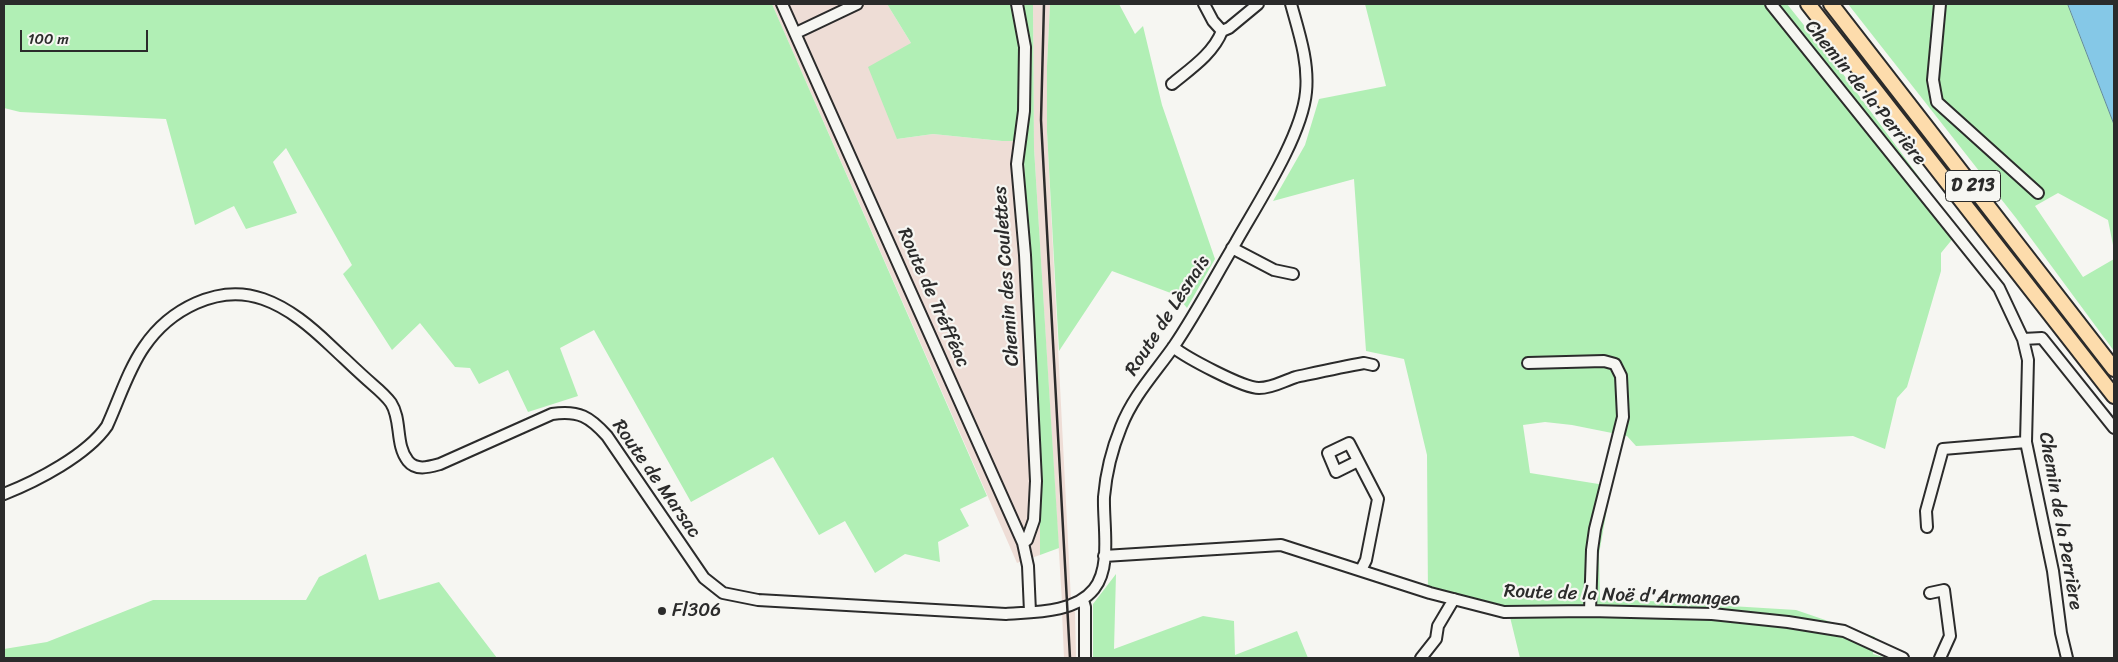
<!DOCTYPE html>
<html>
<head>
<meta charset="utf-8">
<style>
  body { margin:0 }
  #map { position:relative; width:2118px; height:662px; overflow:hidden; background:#f6f6f2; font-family:Sriracha,sans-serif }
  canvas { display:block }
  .frame { position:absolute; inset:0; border:5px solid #2b2b2b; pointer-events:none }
  .scale { position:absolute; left:20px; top:30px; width:128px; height:22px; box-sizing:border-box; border:2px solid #2b2b2b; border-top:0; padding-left:6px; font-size:15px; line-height:18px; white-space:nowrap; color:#2b2b2b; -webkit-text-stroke:4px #f6f6f2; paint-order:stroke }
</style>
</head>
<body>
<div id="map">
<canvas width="2118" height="662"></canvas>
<div class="frame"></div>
<div class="scale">100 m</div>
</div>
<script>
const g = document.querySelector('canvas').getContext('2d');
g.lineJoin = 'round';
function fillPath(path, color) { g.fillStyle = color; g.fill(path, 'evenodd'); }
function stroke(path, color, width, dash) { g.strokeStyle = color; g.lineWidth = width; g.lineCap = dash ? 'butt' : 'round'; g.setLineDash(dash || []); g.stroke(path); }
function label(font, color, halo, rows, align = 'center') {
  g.font = font + ' Sriracha,sans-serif'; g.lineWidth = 4.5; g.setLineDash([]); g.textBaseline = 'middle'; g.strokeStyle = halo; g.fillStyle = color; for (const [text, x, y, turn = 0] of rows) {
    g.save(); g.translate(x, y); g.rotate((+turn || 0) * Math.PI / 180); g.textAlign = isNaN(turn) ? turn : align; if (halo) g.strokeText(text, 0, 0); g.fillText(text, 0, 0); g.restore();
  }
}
const built = new Path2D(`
  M772 4H887L911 43 897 139 933 134 1002 141H1023L1040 472V555L1017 563Z
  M1033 4H1050L1047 66V132L1071 600 1062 602 1034 148Z
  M1075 609 1076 658H1064L1062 612Z`);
const green = new Path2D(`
  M4 4H772L987 496 960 509 969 526 938 542 940 562 905 554 875 573 845 521 819 535 773 457 691 502 594 330 560 348 578 396 528 412 508 370 479 384 470 368 455 367 420 323 392 350 343 274 352 265 286 148 273 162 297 213 246 229 234 206 195 225 166 119 20 112 4 108Z
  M887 4H1033L1034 148 1059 548 1040 555V472L1023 141H1002L933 134 897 139 868 67 911 43Z
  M1050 4H1119L1135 34 1143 26 1162 105 1215 259 1187 308 1176 295 1112 271 1059 351 1047 132V66Z
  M1365 4H1787L1843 74 1959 231 1941 253V271L1907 387 1897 398 1885 449 1853 436 1636 446 1627 436 1572 425 1545 422 1523 425 1530 473 1611 486 1599 554 1600 598 1796 610 1875 637 1873 654 1887 658H1520L1510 617 1428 599 1427 455 1404 359 1366 351 1354 179 1273 201 1305 145 1319 99 1386 86Z
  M1848 4H2068L2114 124V250L2108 220 2058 193 2035 206 2083 277 2114 259V351L2016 218Z
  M366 554 379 600 439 582 497 658H4V649L47 642 153 600H306L319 577Z
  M1116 574 1114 649 1203 616 1234 621 1235 655 1297 631 1308 658H1093V604Z`);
const water = new Path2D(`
  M2068 4H2114V124Z`);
const minor = new Path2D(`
  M782 4 1023 543 1028 566 1030 612
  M1017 4 1025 47 1024 111 1017 164 1025 255 1036 481 1034 520 1027 540 1023 543
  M1204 4 1213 21 1222 31 1229 28 1258 4
  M1771 4 1999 288 2023 339 2028 360 2026 442 2053 571 2061 633 2067 658
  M1940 4 1933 80 1937 102 2038 193
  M796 33 857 4
  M1172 84C1190 69 1213 54 1222 31
  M1232 248 1274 270 1293 274
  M2023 339 2042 338 2114 428
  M1173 347C1187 358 1243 388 1259 388 1273 388 1283 381 1296 377 1319 372 1341 367 1364 363L1373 365
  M1528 363 1604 361 1615 364 1621 376 1623 417 1595 529 1592 550 1590 611
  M1358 461 1336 472 1328 453 1349 443 1378 499 1366 560 1361 570
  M4 494C37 481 87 455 107 426 119 400 128 370 144 347 169 310 218 283 263 299 289 308 311 327 331 346 345 359 358 372 372 384 379 390 386 396 391 403 402 420 395 445 408 461 416 471 429 467 440 464L552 414C579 410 590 417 607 436L704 578 723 593 758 600 1006 614C1034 612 1075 613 1094 589 1112 567 1103 524 1104 497 1106 473 1112 449 1121 427 1133 396 1155 373 1174 346 1197 312 1215 277 1236 242 1258 203 1302 136 1306 92 1309 62 1299 33 1291 4
  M1927 527 1926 511 1943 449 2026 442
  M1104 556 1281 545 1430 593 1504 612 1590 611 1712 614 1788 622 1844 631 1903 658
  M1930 593 1944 590 1950 636 1940 658
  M1083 600 1085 607V658
  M1421 658 1436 639 1438 626 1454 599`);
const highway = new Path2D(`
  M1808 4 2114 396
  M1831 4 2114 369`);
const rail = new Path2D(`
  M1044 4 1041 120 1070 658`);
const markers = [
  [662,611,5,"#2b2b2b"]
];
const shields = [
  [1973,186,55]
];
const shieldNames = [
  ["D 213",1973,186]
];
const streetNames = [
  ["Chemin de la Perrière",1865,93,51],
  ["Chemin des Coulettes",1007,276,-94],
  ["Route de Tréfféac",933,298,66],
  ["Route de Lèsnais",1168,316,-57],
  ["Route de Marsac",656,479,55],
  ["Chemin de la Perrière",2060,521,80],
  ["Route de la Noë d'Armangeo",1622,596,2]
];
const poiNames = [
  ["Fl306",672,611]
];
fillPath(built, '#eeddd6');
fillPath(green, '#b1efb5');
fillPath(water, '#85c8e7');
stroke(water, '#61899c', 1);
stroke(minor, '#2b2b2b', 14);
stroke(highway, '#2b2b2b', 18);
stroke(minor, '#f6f6f2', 10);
stroke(highway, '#fddcac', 14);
stroke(rail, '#2b2b2b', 2.5);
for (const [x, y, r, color] of markers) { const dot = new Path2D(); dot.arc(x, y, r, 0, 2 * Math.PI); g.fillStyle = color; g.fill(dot); stroke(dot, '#f6f6f2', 2); }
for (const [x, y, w] of shields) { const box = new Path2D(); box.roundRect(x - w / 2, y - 15.5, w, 31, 4); g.fillStyle = '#f6f6f2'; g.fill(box); stroke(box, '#2b2b2b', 1); }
label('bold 18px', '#2b2b2b', null, shieldNames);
label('19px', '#2b2b2b', '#f6f6f2', streetNames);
label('19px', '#2b2b2b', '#f6f6f2', poiNames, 'left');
</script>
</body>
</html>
